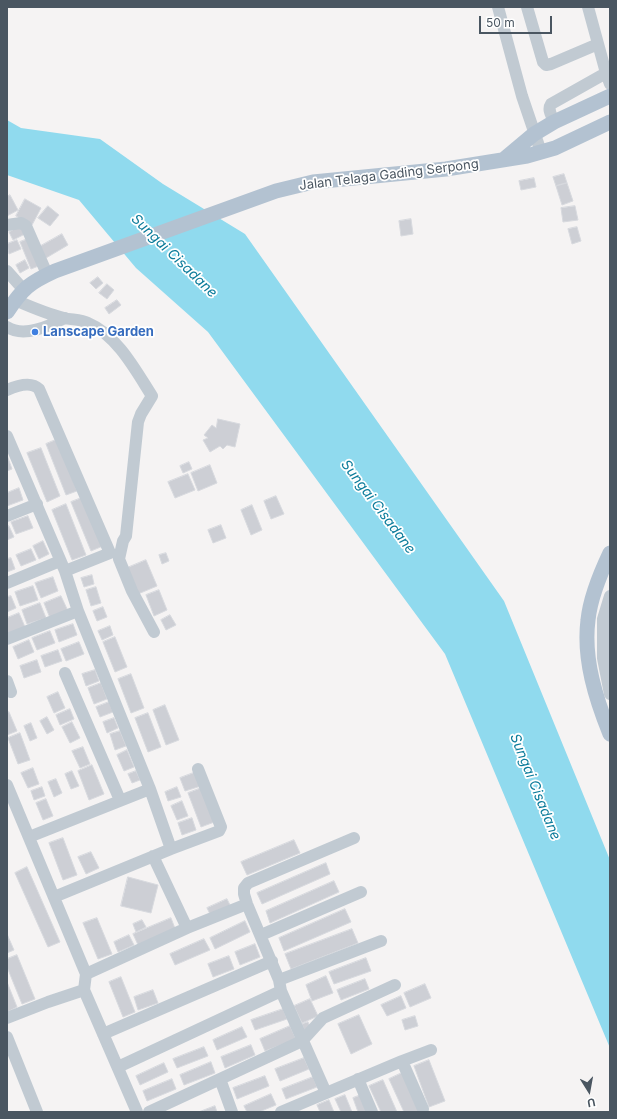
<!DOCTYPE html>
<html>
<head>
<meta charset="utf-8">
<style>
  body { margin:0 }
  #map { position:relative; width:617px; height:1119px; overflow:hidden; background:#f5f3f3; font-family:Inter,sans-serif }
  canvas { display:block }
  .frame { position:absolute; inset:0; border:8px solid #4a5661; pointer-events:none }
  .north { position:absolute; left:569px; top:1071px; width:40px; height:40px; -webkit-text-stroke:3px #fff; paint-order:stroke; rotate:169deg; font-size:11px; font-weight:700; line-height:16px; text-align:center; color:#4a5661 }
  .north::after { content:''; display:block; margin:auto; width:14px; height:18px; background:#4a5661; clip-path:polygon(50% 0,100% 100%,50% 72%,0 100%) }
  .scale { position:absolute; left:479px; top:16px; width:73px; height:18px; box-sizing:border-box; border:2px solid #4a5661; border-top:0; padding-left:5px; font-size:12px; line-height:14px; white-space:nowrap; color:#4a5661; -webkit-text-stroke:3px #fff; paint-order:stroke }
</style>
</head>
<body>
<div id="map">
<canvas width="617" height="1119"></canvas>
<div class="frame"></div>
<div class="north">U</div>
<div class="scale">50 m</div>
</div>
<script>
const g = document.querySelector('canvas').getContext('2d');
g.lineJoin = 'round';
function fillPath(path, color) { g.fillStyle = color; g.fill(path, 'evenodd'); }
function stroke(path, color, width, dash) { g.strokeStyle = color; g.lineWidth = width; g.lineCap = dash ? 'butt' : 'round'; g.setLineDash(dash || []); g.stroke(path); }
function label(font, color, halo, rows, align = 'center') {
  g.font = font + ' Inter,sans-serif'; g.lineWidth = 3.5; g.setLineDash([]); g.textBaseline = 'middle'; g.strokeStyle = halo; g.fillStyle = color; for (const [text, x, y, turn = 0] of rows) {
    g.save(); g.translate(x, y); g.rotate((+turn || 0) * Math.PI / 180); g.textAlign = isNaN(turn) ? turn : align; if (halo) g.strokeText(text, 0, 0); g.fillText(text, 0, 0); g.restore();
  }
}
const water = new Path2D(`
  M7 120 21 128 100 139 163 184 245 234 504 601 610 860V1048L445 654 208 332 136 268 79 200 7 175Z`);
const building = new Path2D(`
  M564 174 567 183 556 186 553 177Z
  M534 178 536 187 521 190 519 181Z
  M567 183 573 201 562 205 556 186Z
  M10 195 18 210 7 216V197Z
  M25 199 41 208 32 225 16 216Z
  M48 206 59 215 50 226 38 218Z
  M575 206 578 220 563 222 561 208Z
  M411 219 413 234 401 236 399 221Z
  M21 226 25 234 13 240 9 232Z
  M577 227 581 241 572 244 568 229Z
  M62 234 68 245 46 258 39 247Z
  M30 238 41 265 31 269 20 242Z
  M17 240 21 249 9 254 7 244Z
  M25 260 29 268 20 273 16 265Z
  M98 277 103 283 96 289 90 283Z
  M107 284 114 290 107 299 99 293Z
  M117 300 121 305 109 314 105 308Z
  M218 419 240 424 235 447 227 445 223 449 220 446 210 452 203 440 208 438 204 435 212 425 216 428Z
  M58 439 77 491 66 495 46 444Z
  M41 448 60 496 47 502 27 453Z
  M8 458 12 469 7 471V459Z
  M189 462 192 469 183 473 180 466Z
  M210 465 217 483 198 491 191 473Z
  M188 474 195 490 175 498 168 482Z
  M19 488 23 500 7 506V493Z
  M276 496 284 514 271 519 264 501Z
  M84 497 103 546 91 551 71 502Z
  M66 504 86 555 72 560 52 510Z
  M252 505 262 530 251 535 241 510Z
  M28 516 33 528 16 534 11 522Z
  M221 525 226 538 213 543 208 530Z
  M9 526 14 537 7 540V527Z
  M43 541 49 554 39 559 33 546Z
  M31 549 36 560 21 566 16 555Z
  M166 553 169 561 162 564 159 555Z
  M11 558 15 569 7 572V559Z
  M146 560 157 586 138 594 127 568Z
  M92 575 94 584 84 587 81 578Z
  M53 577 58 591 41 598 35 583Z
  M33 586 38 600 20 606 15 592Z
  M96 587 101 603 91 606 86 590Z
  M159 590 167 610 154 616 146 595Z
  M11 596 16 608 7 612V597Z
  M61 596 68 611 50 618 44 603Z
  M40 603 46 618 27 624 22 610Z
  M103 607 107 617 97 621 93 611Z
  M19 613 25 627 8 634 7 631V618Z
  M170 615 176 625 166 630 161 620Z
  M73 624 77 635 59 642 55 630Z
  M110 626 113 635 102 640 98 631Z
  M50 631 55 643 37 650 32 638Z
  M115 637 127 667 115 672 103 642Z
  M29 640 34 652 18 659 13 647Z
  M79 642 84 654 66 661 61 649Z
  M58 650 62 661 45 667 41 656Z
  M37 660 41 672 24 678 20 666Z
  M95 670 99 681 86 686 82 674Z
  M131 674 144 708 131 713 118 679Z
  M101 683 107 699 94 704 88 688Z
  M58 692 65 708 54 713 47 697Z
  M109 702 113 712 100 717 96 707Z
  M165 705 179 740 166 745 153 710Z
  M70 709 74 719 60 725 56 715Z
  M9 712 17 731 7 735V713Z
  M148 713 161 747 148 752 135 718Z
  M47 717 54 730 47 734 40 721Z
  M114 718 118 728 107 733 103 722Z
  M72 722 80 738 70 743 62 727Z
  M31 723 37 738 30 741 24 726Z
  M120 731 126 746 115 750 110 734Z
  M20 733 30 760 18 764 8 738Z
  M83 747 90 764 80 768 72 751Z
  M127 750 134 767 124 771 117 755Z
  M92 765 104 794 89 800 78 771Z
  M33 768 39 784 28 788 21 773Z
  M72 771 79 786 71 789 65 774Z
  M136 771 140 780 132 783 128 774Z
  M196 772 201 786 185 791 180 778Z
  M56 779 62 793 54 797 48 782Z
  M42 787 45 796 34 800 31 791Z
  M177 787 181 797 168 801 165 792Z
  M204 787 217 821 201 827 188 793Z
  M46 799 53 816 43 820 36 803Z
  M182 801 188 816 177 820 171 806Z
  M192 818 196 830 182 835 178 823Z
  M63 838 77 875 63 880 49 843Z
  M294 840 300 853 247 875 241 862Z
  M91 852 99 868 86 874 78 857Z
  M326 863 330 874 262 904 257 893Z
  M27 867 60 942 48 947 15 873Z
  M128 877 158 885 151 913 121 906Z
  M334 881 339 892 270 923 266 911Z
  M227 899 231 907 211 916 207 908Z
  M345 909 351 922 284 951 279 938Z
  M97 918 112 954 98 959 83 923Z
  M171 918 176 931 139 947 133 934Z
  M142 920 146 927 136 932 133 924Z
  M245 921 250 932 215 949 210 938Z
  M352 929 358 943 291 969 285 954Z
  M7 934 14 950 7 953Z
  M129 935 134 945 118 952 114 942Z
  M204 939 210 950 175 965 170 954Z
  M255 944 260 957 240 965 235 952Z
  M17 955 35 999 22 1004 7 967V959Z
  M229 956 234 969 213 977 208 964Z
  M366 958 371 971 334 984 329 972Z
  M326 976 333 993 312 1001 306 985Z
  M121 977 135 1012 123 1017 109 982Z
  M365 979 369 989 341 1000 337 990Z
  M7 982 17 1007 7 1012Z
  M425 984 431 998 410 1007 404 993Z
  M153 990 158 1003 138 1010 134 997Z
  M401 996 406 1008 387 1016 381 1005Z
  M310 999 318 1016 302 1023 294 1006Z
  M283 1009 287 1019 255 1030 251 1020Z
  M359 1015 372 1044 351 1054 338 1024Z
  M415 1016 418 1026 405 1030 402 1020Z
  M308 1022 311 1029 305 1032 302 1024Z
  M290 1026 296 1039 265 1051 260 1039Z
  M242 1027 247 1037 217 1050 213 1040Z
  M251 1045 255 1055 225 1068 221 1057Z
  M204 1047 208 1056 177 1068 173 1059Z
  M304 1058 309 1069 280 1081 275 1069Z
  M429 1060 445 1101 429 1107 414 1066Z
  M211 1062 215 1073 184 1085 180 1075Z
  M164 1063 168 1072 140 1085 136 1076Z
  M404 1072 421 1110 417 1112H404L389 1079Z
  M265 1076 269 1086 237 1099 233 1088Z
  M313 1077 317 1087 286 1099 282 1089Z
  M172 1079 176 1089 147 1101 143 1091Z
  M383 1080 397 1112H381L369 1086Z
  M271 1094 276 1105 259 1112H247L244 1106Z
  M345 1095 352 1112H341L335 1099Z
  M361 1095 367 1111 365 1112H358L353 1098Z
  M329 1100 334 1112H320L317 1105Z
  M215 1106 217 1112H199Z`);
const minor = new Path2D(`
  M498 7 522 96 541 152
  M527 7 543 62 546 65 551 64 598 44
  M588 7 606 73 610 84
  M554 122C552 116 547 110 551 104L606 73
  M7 225 21 223 26 226 47 274
  M7 271 23 289
  M15 300C31 307 47 314 64 318 72 320 81 319 88 323 117 335 136 371 152 396L141 414 138 422 126 536 123 541 119 559 132 591 154 632
  M7 327C24 338 49 326 65 318
  M7 390C16 386 31 381 39 389L110 553 65 571
  M7 436 65 571 78 611 150 789 171 849 54 897
  M7 516 37 504
  M7 583 60 561
  M610 596 603 619V658L610 694
  M7 639 78 611
  M65 673 120 800
  M7 681 11 692
  M7 785 86 974 84 990 137 1112
  M29 837 150 789
  M171 849 219 831 221 827 198 769
  M153 856 187 928
  M261 935 361 892
  M86 974 187 928 247 904
  M279 980 381 941
  M7 1018 48 1002 84 990
  M103 1034 272 961
  M7 1037 37 1112
  M402 1061 423 1109
  M118 1067 281 991
  M220 1079 232 1112
  M358 1079 372 1112
  M326 1093 281 991 279 980 247 904 244 894V888L248 883 354 838
  M149 1112 302 1041 323 1018 395 985
  M281 1112 402 1061 431 1050`);
const major = new Path2D(`
  M503 160 534 134 554 122 610 96
  M7 312C23 288 29 283 55 271L276 191 313 182 446 169 527 156 555 148 610 122
  M610 553C601 572 590 600 588 620 583 659 596 699 610 734`);
const markers = [
  [35,332,4,"#3f7fe0"]
];
const streetNames = [
  ["Jalan Telaga Gading Serpong",389,175,-7]
];
const shopNames = [
  ["Lanscape Garden",43,332]
];
const waterNames = [
  ["Sungai Cisadane",174,256,44],
  ["Sungai Cisadane",378,507,53],
  ["Sungai Cisadane",535,787,68]
];
fillPath(water, '#90daee');
fillPath(building, '#cdcfd5');
stroke(building, '#d7d9de', 1);
stroke(minor, '#c1cad2', 12);
stroke(major, '#b3c2d1', 15);
for (const [x, y, r, color] of markers) { const dot = new Path2D(); dot.arc(x, y, r, 0, 2 * Math.PI); g.fillStyle = color; g.fill(dot); stroke(dot, '#fff', 1.5); }
label('13px', '#4a5661', '#fff', streetNames);
label('bold 13px', '#366cbe', '#fff', shopNames, 'left');
label('italic 14px', '#0c7c9b', '#fff', waterNames);
</script>
</body>
</html>
